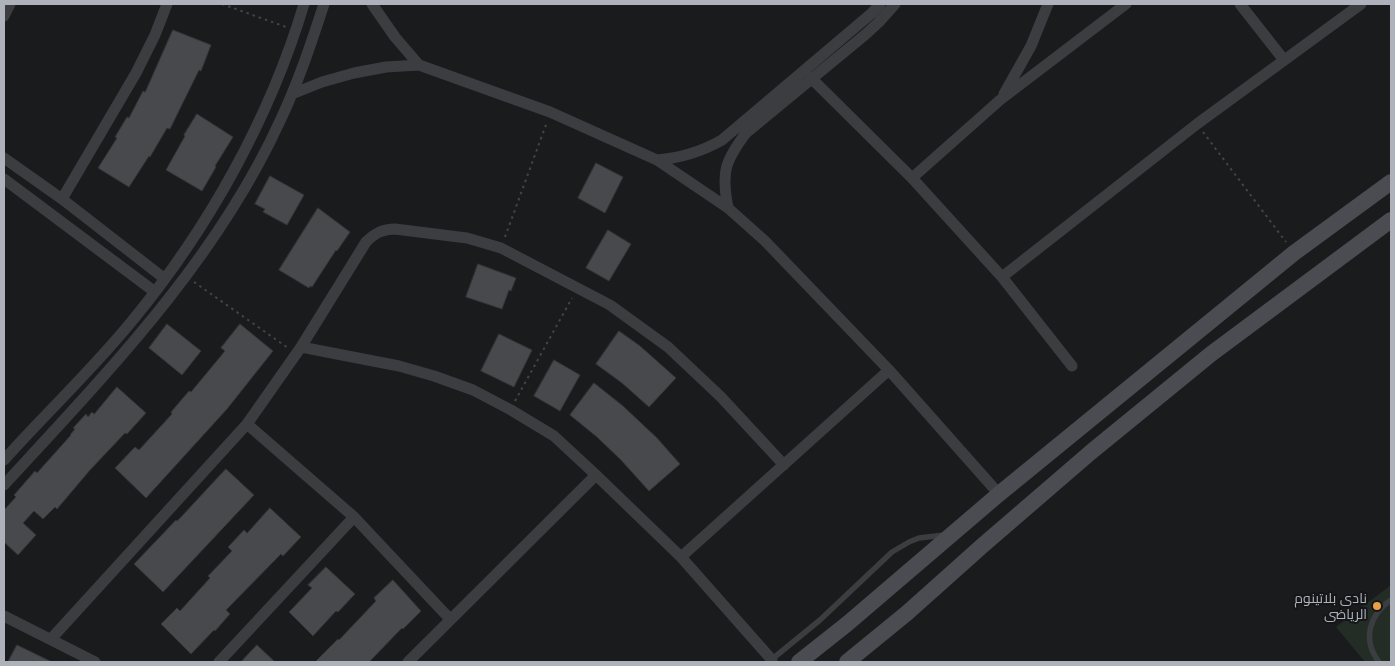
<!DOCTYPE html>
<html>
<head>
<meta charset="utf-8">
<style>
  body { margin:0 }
  #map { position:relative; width:1395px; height:666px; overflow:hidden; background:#1a1b1d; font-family:Lato,sans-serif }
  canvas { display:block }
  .frame { position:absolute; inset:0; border:5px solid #aeb3bb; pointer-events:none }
</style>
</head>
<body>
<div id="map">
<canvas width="1395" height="666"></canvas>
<div class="frame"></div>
</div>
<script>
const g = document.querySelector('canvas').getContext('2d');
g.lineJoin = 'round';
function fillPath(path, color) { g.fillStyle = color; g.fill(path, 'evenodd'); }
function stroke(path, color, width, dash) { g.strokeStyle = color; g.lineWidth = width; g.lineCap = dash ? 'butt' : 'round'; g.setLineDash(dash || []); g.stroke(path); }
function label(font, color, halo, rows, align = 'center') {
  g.font = font + ' Lato,Cairo,sans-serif'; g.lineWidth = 4; g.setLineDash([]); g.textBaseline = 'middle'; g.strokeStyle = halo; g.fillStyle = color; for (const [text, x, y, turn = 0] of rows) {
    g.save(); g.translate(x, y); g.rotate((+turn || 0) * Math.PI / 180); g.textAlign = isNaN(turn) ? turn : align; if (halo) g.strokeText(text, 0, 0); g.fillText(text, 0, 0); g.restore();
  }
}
const green = new Path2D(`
  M1391 585V662H1365L1336 627Z`);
const building = new Path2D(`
  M173 30 211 45 201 71 199 70 170 129 167 128 150 157 149 156 129 187 98 168 117 138 115 137 127 117 129 118 143 91 145 92Z
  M197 114 233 137 215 166 216 167 202 191 166 170 185 136 184 135Z
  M596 163 623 177 605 213 578 198Z
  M270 176 304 195 287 225 263 212 265 209 255 204Z
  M318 208 350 232 337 251 336 250 312 287 310 286 309 288 279 270Z
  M608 230 631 244 609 281 586 268Z
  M478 264 516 278 511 291 509 290 502 309 466 297Z
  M167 324 201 351 182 375 149 348Z
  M240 324 273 351 227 409 146 498 115 468 135 447 139 450 172 414 171 412 189 391 191 392 225 351 221 348Z
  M619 331 640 346 676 378 649 407 622 383 596 364Z
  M499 334 532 350 514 387 481 371Z
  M554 360 580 375 560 411 534 396Z
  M594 383 623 406 657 438 680 464 649 491 621 460 597 437 570 415Z
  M117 387 146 413 127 434 125 433 90 470 57 509 55 507 43 519 34 511 23 523 36 535 18 555 4 542V510L16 497 14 495 35 471 37 473 71 435H70L75 429 73 428 86 414 88 417 92 412 94 414Z
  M226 469 254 495 163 592 134 564 176 520 177 521Z
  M270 508 301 537 283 556 281 554 226 610 230 614 215 631 214 630 191 654 161 624 177 608 180 611 210 578 208 576 232 551 228 547 244 530 247 533Z
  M326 567 355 594 338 612 336 611 313 636 289 612 312 588 308 585Z
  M393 580 421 611 403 629 402 628 369 662H315L338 639 339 640 376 601 374 598Z
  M17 645 52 662H8Z
  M257 645 275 662H241Z`);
const path = new Path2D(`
  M222 4 286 27
  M1203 132 1286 242
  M505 237 547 122
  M194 282 288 348
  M515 401 572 298`);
const lane = new Path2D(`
  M771 660 820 620 892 552 909 542 919 538 944 535
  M1379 662C1362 640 1369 615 1391 600`);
const street = new Path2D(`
  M372 4 395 37 419 65
  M1240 4 1284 60
  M4 16 10 4
  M811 78 912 178 1002 277 1072 366
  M292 94 322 82 354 73 386 67 419 65 550 112 657 160 728 208 765 241 889 370 999 494
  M1004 94 1031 46 1048 4
  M4 158 62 199 165 279
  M657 160C681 158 701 152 722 140L872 13 880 4
  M912 178 1000 100 1126 4
  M4 179 155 292
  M62 199 136 73 155 35 167 4
  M728 208C721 172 725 161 746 133L866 34 879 22 895 4
  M1002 277 1197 124 1361 4
  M301 347 399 366 434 376 473 390 511 410 554 436 596 475 681 557 772 660
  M247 424 354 517 450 619
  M4 460C46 413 92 370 132 321 208 229 270 118 304 4
  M4 485C107 373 216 261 280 121 298 83 311 44 324 4
  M681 557 889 370
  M4 616 95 662
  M51 639 247 424 301 347 366 242C375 233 383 229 395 229L467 238 501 248 610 305 668 347 721 397 784 465
  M219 662 354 517
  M408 662 596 475`);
const secondary = new Path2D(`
  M799 662 847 624 999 494 1294 253 1391 182
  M847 662 907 613 982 546 1091 452 1211 354 1391 220`);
const markers = [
  [1377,606,5,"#e9a146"]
];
const poiNames = [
  ["نادى بلاتينوم",1367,598],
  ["الرياضى",1367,614]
];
fillPath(green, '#242d25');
fillPath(building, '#47494c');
stroke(building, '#343538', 1);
stroke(path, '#424448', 2, [2.5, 4]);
stroke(lane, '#3c3d41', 5.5);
stroke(street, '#3c3d41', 11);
stroke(secondary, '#4a4c51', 16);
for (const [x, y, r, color] of markers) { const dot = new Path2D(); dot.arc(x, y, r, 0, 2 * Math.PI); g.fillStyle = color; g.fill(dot); stroke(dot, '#151618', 2); }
label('14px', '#aeb3bb', '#151618', poiNames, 'right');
</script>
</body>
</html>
